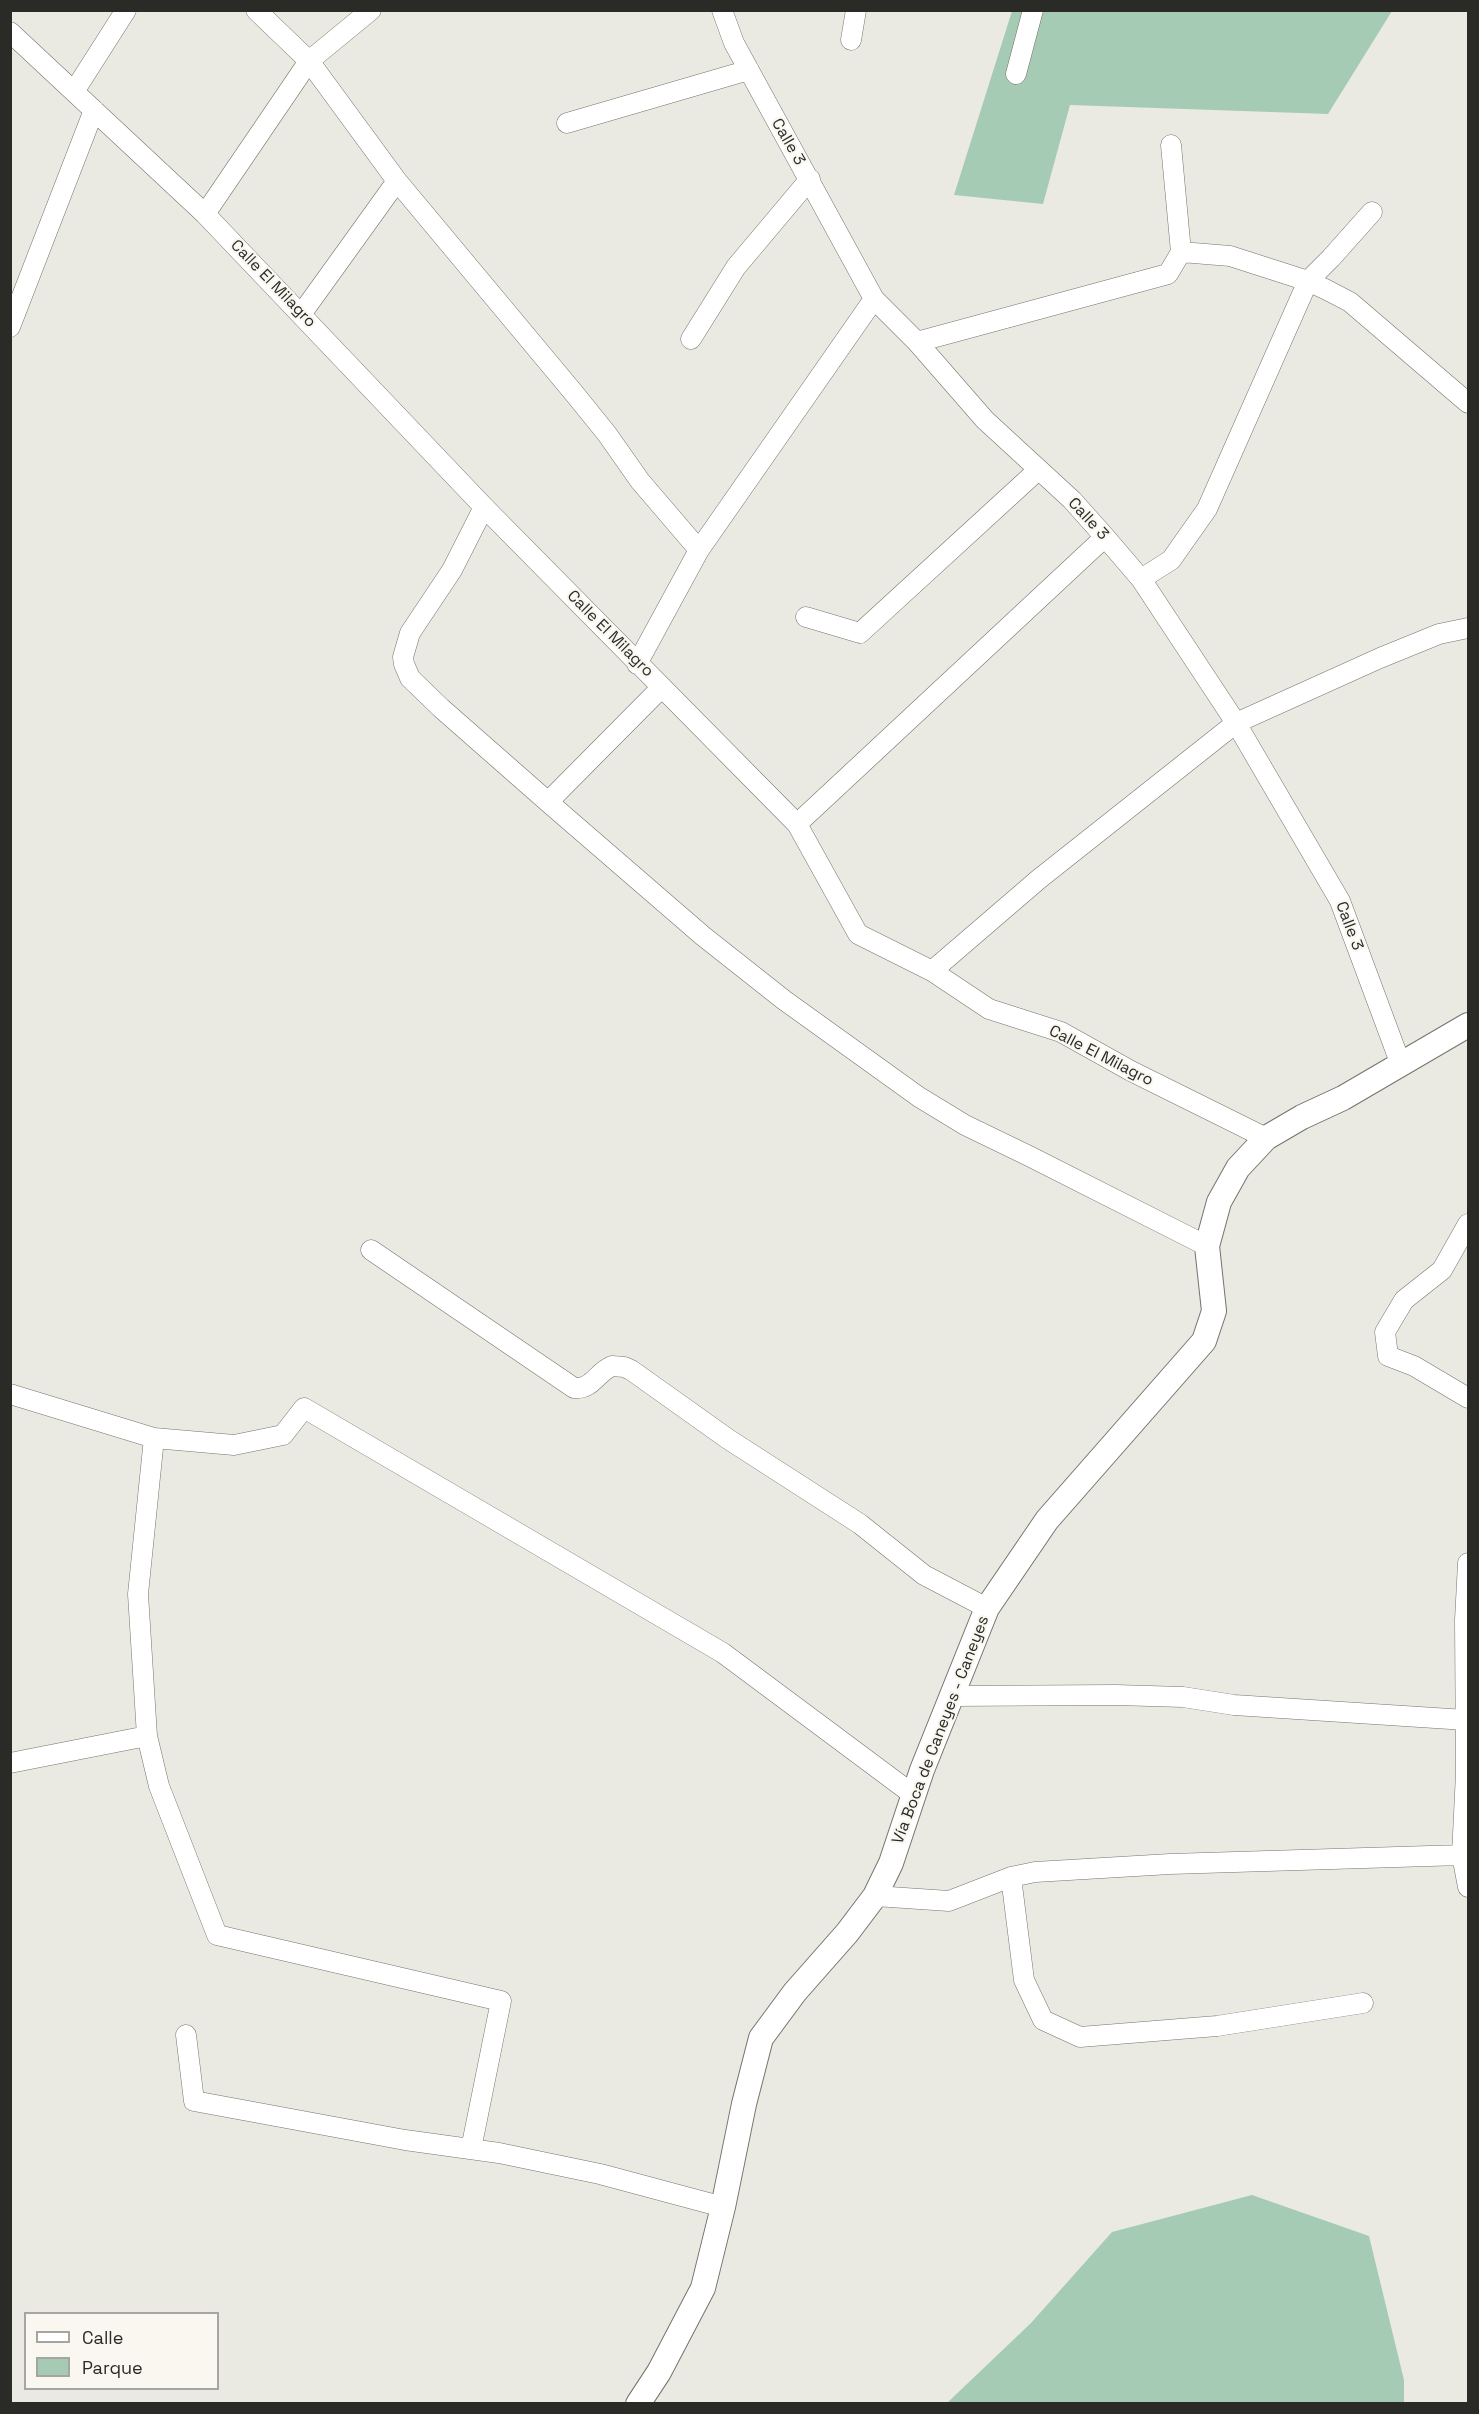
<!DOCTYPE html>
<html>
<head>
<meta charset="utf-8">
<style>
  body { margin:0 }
  #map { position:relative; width:1479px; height:2414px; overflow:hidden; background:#ebeae2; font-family:"Space Grotesk",sans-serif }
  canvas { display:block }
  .frame { position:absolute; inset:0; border:12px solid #2a2a27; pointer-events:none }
  .legend { position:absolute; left:24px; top:2312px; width:195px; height:78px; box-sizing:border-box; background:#f9f7ef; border:2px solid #a6a59f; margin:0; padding:8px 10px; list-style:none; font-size:18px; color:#2a2a27 }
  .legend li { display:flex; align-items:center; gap:12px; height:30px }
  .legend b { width:30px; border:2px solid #a6a59f }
</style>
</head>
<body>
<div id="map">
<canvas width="1479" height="2414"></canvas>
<div class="frame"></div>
<ul class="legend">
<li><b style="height:8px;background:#fff"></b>Calle</li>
<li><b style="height:16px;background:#a5cbb5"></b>Parque</li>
</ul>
</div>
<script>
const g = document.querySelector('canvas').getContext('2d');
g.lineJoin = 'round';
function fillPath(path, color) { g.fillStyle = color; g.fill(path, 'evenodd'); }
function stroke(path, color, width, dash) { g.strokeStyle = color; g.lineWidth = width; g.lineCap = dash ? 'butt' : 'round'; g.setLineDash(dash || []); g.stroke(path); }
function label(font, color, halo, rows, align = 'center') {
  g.font = font + ' "Space Grotesk",sans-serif'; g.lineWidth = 4.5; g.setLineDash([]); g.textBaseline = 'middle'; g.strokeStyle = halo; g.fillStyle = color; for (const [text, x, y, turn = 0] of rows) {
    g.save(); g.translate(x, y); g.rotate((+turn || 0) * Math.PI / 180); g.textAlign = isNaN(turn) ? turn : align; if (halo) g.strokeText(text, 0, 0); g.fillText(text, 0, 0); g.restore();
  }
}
const green = new Path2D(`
  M1012 11H1392L1328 114 1070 105 1043 204 954 195Z
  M1252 2195 1369 2236 1404 2380V2403H947L1031 2323 1112 2232Z`);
const minor = new Path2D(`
  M256 10 309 61 397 181
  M722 10 734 43 874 299 917 342 985 420 1072 500 1105 537 1141 579 1236 723 1340 901 1401 1065
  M10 32 205 214 484 507 797 824 858 934 932 971 989 1009 1061 1032 1131 1071 1266 1138
  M851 40 856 10
  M1016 74 1033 10
  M75 90 126 10
  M567 123 749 70
  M205 214 309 61 371 10
  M1181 252 1230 256 1308 281 1327 290 1350 302 1468 403
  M302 313 397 181 573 392 607 434 640 481 699 550
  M10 327 94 110
  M691 339 736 267 810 179
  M917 342 1168 274 1181 252 1171 145
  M484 507 452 570 410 633 403 657 404 664 410 678 441 708 548 802 703 936 784 1000 919 1097 965 1125 1029 1156 1207 1246
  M1141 579 1171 560 1207 509 1308 281 1331 258 1372 212
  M806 617 860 633 1038 470
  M637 664 699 550 874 299
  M548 802 662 687
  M797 824 1105 537
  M932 971 1039 879 1236 723 1380 658 1439 634 1468 628
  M1468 1224 1442 1270 1404 1300 1385 1332 1388 1356 1414 1366 1468 1398
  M371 1250 574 1388C592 1390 597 1372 612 1366L624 1367 631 1370 728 1439 860 1524 924 1575 987 1608
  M10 1394 154 1438 234 1445 283 1435 304 1408 723 1653 915 1796
  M1468 1563 1465 1620 1466 1773 1462 1855 1468 1887
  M950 1696 1116 1695 1183 1697 1234 1705 1466 1720
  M147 1736 159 1786 217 1935 501 2001 471 2149
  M10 1763 147 1736 138 1594 154 1438
  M1011 1877 1024 1980 1043 2020 1080 2037 1217 2026 1363 2003
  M875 1896 949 1901 1011 1877 1035 1872 1170 1864 1462 1855
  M186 2035 194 2101 405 2140 499 2153 600 2174 723 2207`);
const tertiary = new Path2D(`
  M638 2404 659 2372 703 2288 723 2207 744 2104 761 2038 795 1992 847 1933 875 1896 891 1863 922 1770 987 1608 1047 1520 1204 1341 1214 1311 1207 1246 1219 1202 1238 1168 1266 1138 1302 1117 1343 1098 1468 1025`);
const streetNames = [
  ["Calle 3",788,142,60],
  ["Calle El Milagro",273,284,46],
  ["Calle 3",1088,519,47],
  ["Calle El Milagro",610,634,45],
  ["Calle 3",1349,926,69],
  ["Calle El Milagro",1101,1056,27],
  ["Vía Boca de Caneyes - Caneyes",941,1730,-69]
];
fillPath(green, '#a5cbb5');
stroke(minor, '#75736d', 21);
stroke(tertiary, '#75736d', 26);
stroke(minor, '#fff', 20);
stroke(tertiary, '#fff', 24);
label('16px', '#2a2a27', '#f9f7ef', streetNames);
</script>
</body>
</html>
